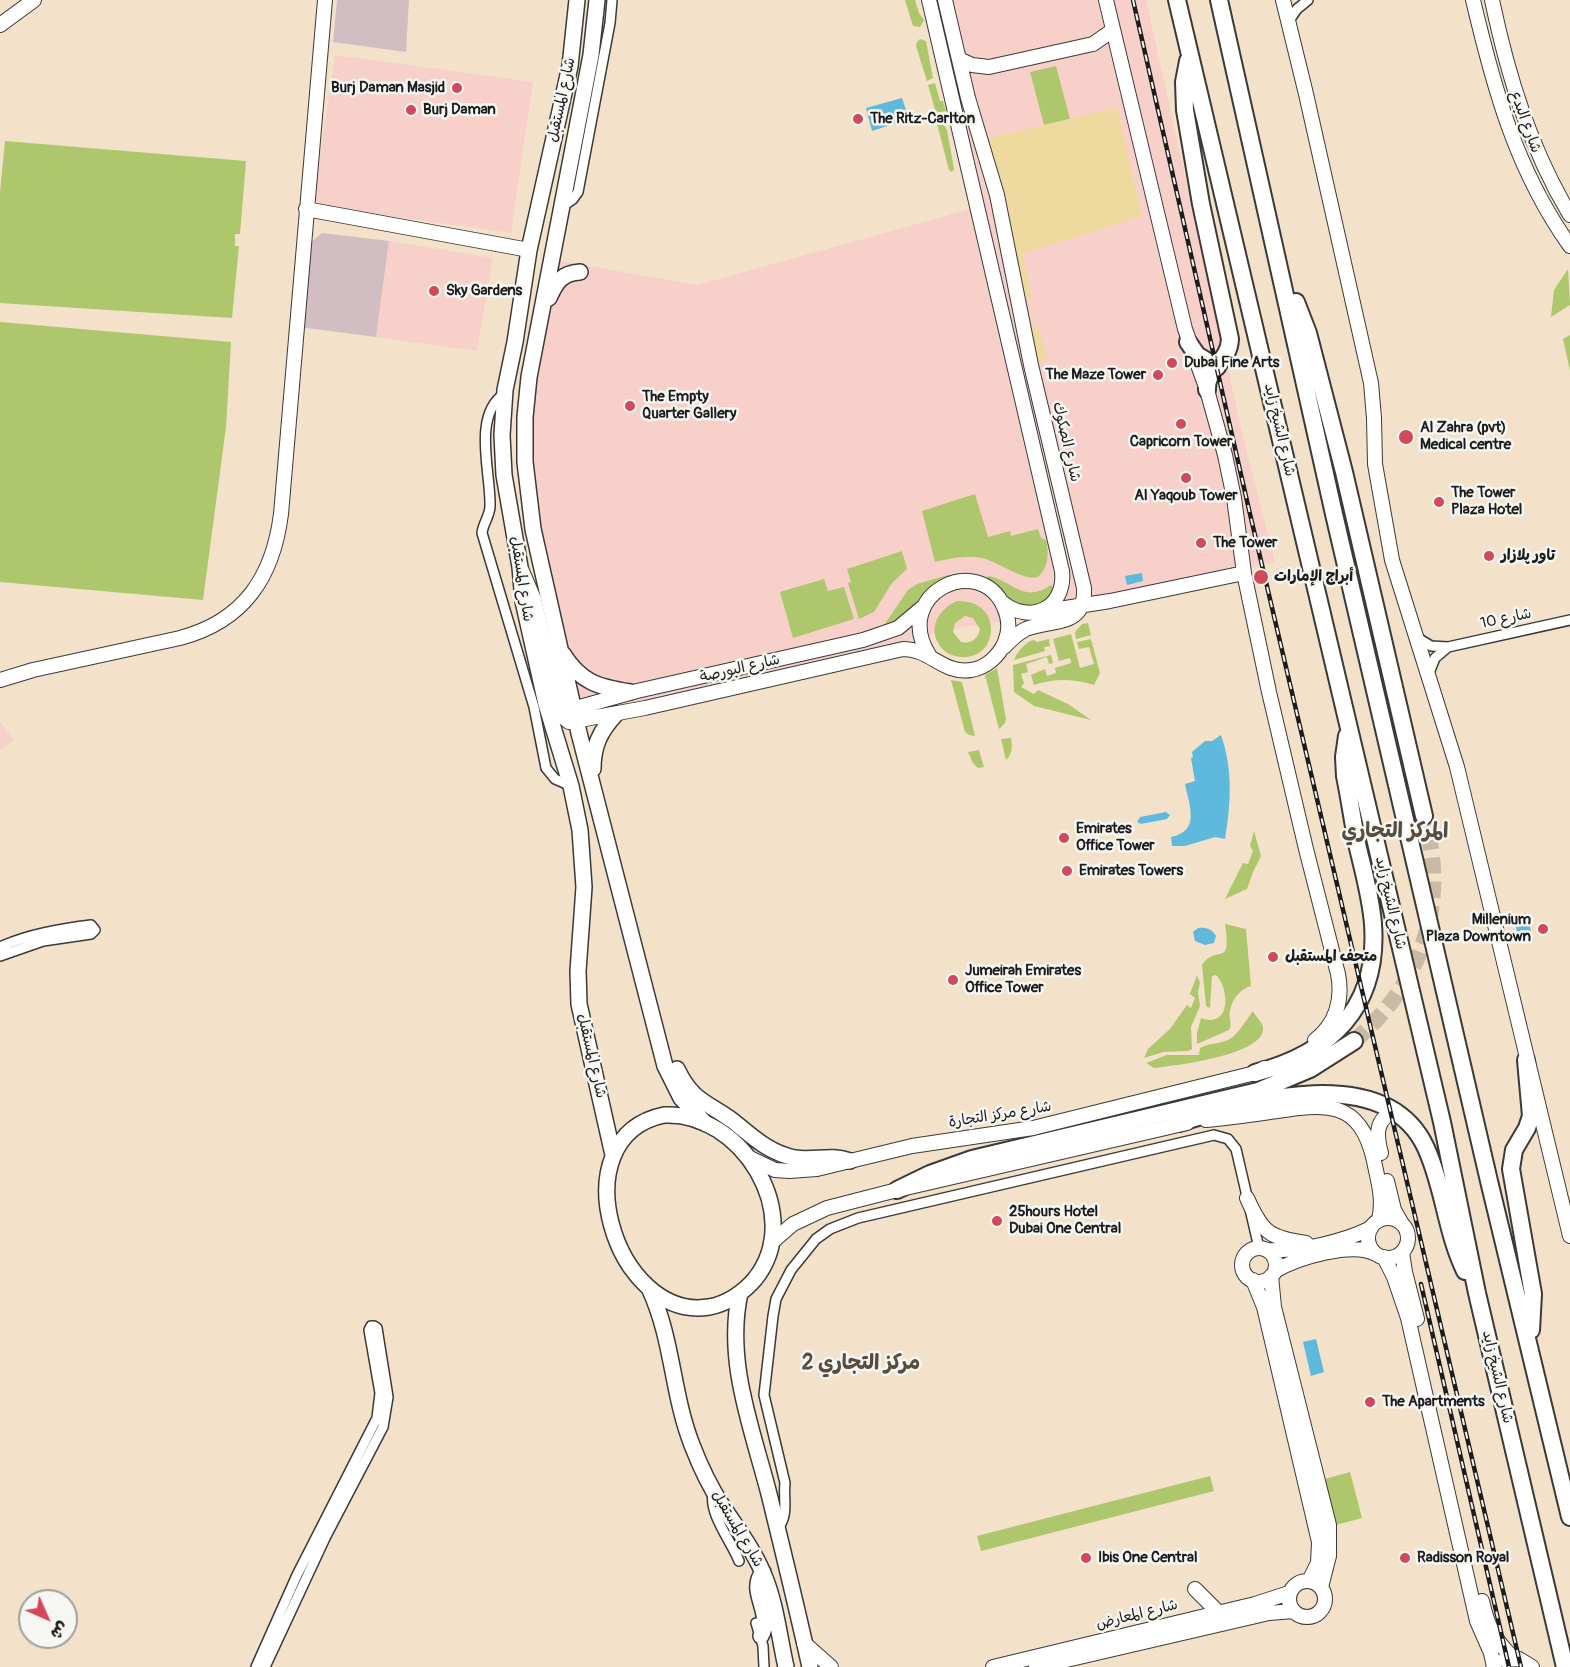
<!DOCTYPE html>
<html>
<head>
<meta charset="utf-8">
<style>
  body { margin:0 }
  #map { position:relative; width:1570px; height:1667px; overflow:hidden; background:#f4e1c9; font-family:Pangolin,"Playpen Sans Arabic",sans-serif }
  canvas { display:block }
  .north { position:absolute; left:18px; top:1589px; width:60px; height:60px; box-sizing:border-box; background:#f6f6f2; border:2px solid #9f9f9c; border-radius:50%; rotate:135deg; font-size:16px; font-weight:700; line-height:24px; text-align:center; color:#1c1c1c }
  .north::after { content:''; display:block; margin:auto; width:21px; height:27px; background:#d1495b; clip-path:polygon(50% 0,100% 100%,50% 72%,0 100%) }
</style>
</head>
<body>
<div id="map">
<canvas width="1570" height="1667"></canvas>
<div class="north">ش</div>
</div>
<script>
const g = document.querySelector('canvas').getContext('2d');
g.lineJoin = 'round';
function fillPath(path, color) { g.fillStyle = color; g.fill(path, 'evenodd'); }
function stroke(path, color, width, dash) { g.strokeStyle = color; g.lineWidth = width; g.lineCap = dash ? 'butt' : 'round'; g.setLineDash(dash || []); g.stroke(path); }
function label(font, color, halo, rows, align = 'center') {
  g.font = font + ' Pangolin,"Playpen Sans Arabic",sans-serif'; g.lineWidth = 5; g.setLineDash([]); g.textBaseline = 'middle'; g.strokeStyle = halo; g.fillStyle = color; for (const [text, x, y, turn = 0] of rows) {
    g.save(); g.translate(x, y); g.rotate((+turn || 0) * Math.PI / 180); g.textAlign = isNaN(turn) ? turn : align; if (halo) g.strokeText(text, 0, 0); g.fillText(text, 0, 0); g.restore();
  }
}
const built = new Path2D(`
  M932 0H1146L1241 428 1275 562 1090 607 964 627 566 721 522 513 516 447 522 381 544 258 697 285 985 205Z
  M335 55 533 82 511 233 313 205Z
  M389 241 493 258 477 351 376 337Z
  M0 721 14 740 0 750Z`);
const industrial = new Path2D(`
  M337 0H409L406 52 333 42Z
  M322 233 389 241 376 337 299 327 311 242Z`);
const green = new Path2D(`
  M905 0H915L919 13 924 20 920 27 913 26Z
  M920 39 926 41 933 78 927 81 916 46 917 42Z
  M1056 66 1070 119 1044 125 1030 72Z
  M935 83 940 101H943L946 111 936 113 928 85Z
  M937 124 944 125 947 130 954 169 952 172 949 170Z
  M5 141 246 161 240 234H235V246H239L232 318 0 303V192Z
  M1568 269 1570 305 1551 317 1554 290Z
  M0 322 231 342 226 427 203 600 0 582Z
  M1570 335V371L1563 339Z
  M975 494 988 537 1010 531 1011 536 1038 529 1041 538 1046 540C1049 553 1049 567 1038 577 1025 582 999 562 982 558 966 555 951 558 935 562L922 511Z
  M902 551 907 569 892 583 874 612 859 619 848 583 851 582 847 569Z
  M948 575H956C921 582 914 617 882 628L908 590 917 584Z
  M988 576C1014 581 1023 604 1051 585L1054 589C1031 622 1008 598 986 579Z
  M824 579 828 591 844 587 854 619 793 638 780 592Z
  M957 601C1004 599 1000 661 960 657 952 656 945 653 940 646 927 628 939 609 957 601ZM965 616 973 618 980 629C978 639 971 644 961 642L953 632 955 623Z
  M1088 623 1091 635 1076 639 1075 632 1082 624Z
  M1071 634 1080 668 1094 664 1089 647 1079 649 1077 642 1091 639 1100 673 1094 685C1073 679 1056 678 1034 685L1031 675 1045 669 1047 676 1056 673 1055 668 1071 663 1070 658 1059 661 1053 639Z
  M1049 639 1050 646 1044 647 1045 651 1014 660C1017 652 1025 642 1034 640L1037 642Z
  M1051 655 1053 663 1049 664 1047 657 1026 664 1028 672 1021 674 1024 683 1021 687 1034 694 1038 690 1068 704 1091 720 1034 706 1014 692 1013 665Z
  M997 668 1006 719 1005 723 999 729 985 675Z
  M951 680 962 682 975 736 969 735 965 732Z
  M1011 738C1012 747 1013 753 1006 760L1001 739Z
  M979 750 984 767 978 768 973 763 968 752Z
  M1254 831 1261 856 1253 872 1247 889 1225 899 1243 863 1248 864 1253 851 1250 846Z
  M1225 924 1246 929 1251 986C1240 989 1232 999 1230 1011 1228 1018 1233 1022 1229 1030L1197 1044V1033L1201 1018C1231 1029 1230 989 1216 975L1212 976 1210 1008 1206 1006 1202 965C1217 943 1232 970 1225 924Z
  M1197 975 1200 983 1198 992 1200 1006 1191 1027 1192 1049 1188 1051 1163 1052 1144 1058 1148 1049 1170 1029 1187 1005 1191 1008 1195 998 1190 994Z
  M1253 1011C1255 1016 1262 1022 1263 1027 1267 1055 1173 1066 1154 1068L1146 1063 1167 1055H1199L1200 1048C1209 1043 1219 1044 1228 1040 1238 1035 1246 1020 1253 1011Z
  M1350 1472 1362 1518 1336 1525 1325 1479Z
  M1210 1476 1214 1491 981 1551 977 1536Z`);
const sand = new Path2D(`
  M1117 108 1142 216 1022 254 1032 299 1023 301 1009 227 1010 215 1009 207 983 139Z
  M1039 326 1047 360 1037 363 1029 329Z`);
const water = new Path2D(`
  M902 98 909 119 872 131 866 108Z
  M1142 573 1143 581 1127 585 1125 576Z
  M1221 735C1233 769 1231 804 1225 839L1215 837 1185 846H1172L1171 837C1201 831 1189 805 1185 784L1195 781 1191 758 1193 757 1192 752 1205 741H1212Z
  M1166 812 1170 815 1167 819 1141 824 1137 822 1140 817Z
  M1526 913 1533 938 1519 942 1514 917Z
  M1198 928C1206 927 1212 929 1216 936L1214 943 1205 945 1195 941 1193 932Z
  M1316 1339 1324 1372 1311 1376 1303 1342Z`);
const highwayTunnel = new Path2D(`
  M1354 1041C1423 983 1449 903 1424 816`);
const street = new Path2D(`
  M1288 22 1297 9 1308 0
  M560 208 573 199 578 192 610 23 612 0
  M504 394C472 416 491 473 490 506 490 516 483 523 482 533L534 707 546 768 555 779 571 786
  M1416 637 1431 646 1448 647 1570 620
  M1429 673 1435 658 1448 647
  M0 947C29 934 60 929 91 925L95 930 91 934 43 941 0 956
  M713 1494C709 1514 731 1541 739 1561
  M778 1528C789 1515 783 1499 785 1483L764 1395 773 1316 776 1299 791 1270 816 1239 830 1229 858 1218 1214 1135 1228 1139 1236 1149 1259 1248
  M756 1623 763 1646 764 1667
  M256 1667 297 1575 377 1418 380 1393 369 1330 371 1326H374L377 1328 388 1397 383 1427 325 1538 265 1667`);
const secondary = new Path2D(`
  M929 0 1062 571C1066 609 1029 625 1002 602
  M945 0 968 98 997 195 1031 365 1084 588C1086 627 1053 619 1026 629 1017 633 1011 640 1004 647
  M1106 0 1185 329 1207 390 1225 455 1234 498 1244 573 1269 692 1306 849 1338 974C1343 1000 1336 1024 1315 1040
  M1283 0 1306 94 1371 383 1374 418 1375 464 1392 560 1457 767 1570 1236
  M1473 0C1494 89 1516 170 1570 246
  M1492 0C1508 76 1530 148 1570 215
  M0 25 34 0
  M959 59 972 65 989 67 1093 44 1113 30
  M306 209 529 250
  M522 571 534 599 561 713 564 718 569 722 645 708 903 649C931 649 942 674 971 670 986 668 999 656 1005 642 1010 630 1009 618 1004 607 979 551 891 594 929 655
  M1040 612 1110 601 1244 573
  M0 680 33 670 180 638C244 621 273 577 281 514L325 0
  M565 711 637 691 863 640 898 628 923 607
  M1206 1120C1228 1118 1249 1115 1270 1112 1323 1104 1360 1097 1374 1161 1378 1181 1384 1199 1379 1220
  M1381 1153C1376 1135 1375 1118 1396 1111
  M750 1158 775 1170 789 1171 817 1169 912 1146 1033 1128 1255 1073 1264 1068
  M1387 1181 1394 1210 1402 1224
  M1247 1198C1262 1232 1269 1238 1306 1243
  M1368 1238a20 20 0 1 1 40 0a20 20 0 1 1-40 0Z
  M771 1243 793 1224 827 1208 897 1190 1187 1123
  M1242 1265a17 17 0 1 1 34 0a17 17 0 1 1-34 0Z
  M1268 1250C1299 1252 1343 1242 1371 1228
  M1402 1252 1405 1272 1417 1319
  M1384 1257 1394 1277 1408 1318 1477 1621 1491 1653 1494 1667
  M1275 1271C1297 1258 1352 1241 1376 1254
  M1271 1276 1274 1307 1329 1525V1556L1321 1587
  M1253 1280 1264 1307 1319 1542 1318 1563 1309 1581
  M1289 1599a18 18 0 1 1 36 0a18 18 0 1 1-36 0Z
  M1195 1589 1218 1612
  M1482 1601C1488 1627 1494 1639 1513 1658
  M804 1643 831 1667
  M1504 1660 1519 1659 1532 1667
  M993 1667 1255 1604 1289 1593
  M1036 1667 1269 1613 1294 1611`);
const primary = new Path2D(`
  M577 0 570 66 529 250 515 342 505 390 502 435 504 475 520 567 523 601 546 704 571 786 580 830 584 887 578 971 579 1004 613 1155
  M597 0 591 55 529 377 525 417V462L533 529 579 733 665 1066 681 1098 706 1124
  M549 298C556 282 562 273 580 272
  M563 654C581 683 599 687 630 692
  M593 769C593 746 600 731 616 714
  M677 1069C692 1101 707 1102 733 1121 753 1137 769 1153 795 1158 814 1161 832 1154 850 1161
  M664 1115C741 1111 806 1215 755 1279 744 1292 727 1304 709 1307 615 1322 558 1137 664 1115Z
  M650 1290C673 1340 672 1394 692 1445 700 1466 710 1487 723 1507 737 1528 753 1549 763 1573 776 1603 779 1636 786 1667
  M740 1293C725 1361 752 1428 769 1494 783 1551 797 1609 810 1667
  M761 1636C774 1612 747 1592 763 1572`);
const highway = new Path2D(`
  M1177 0 1442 1122 1477 1293 1565 1667
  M1219 0 1334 514 1489 1181 1570 1517
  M1188 61 1184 82 1185 110 1201 204 1230 339C1229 363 1206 367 1207 390
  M1296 302 1308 333 1344 472 1424 816
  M1188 342 1197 355 1217 367
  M1526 1060 1531 1116 1527 1128 1514 1150 1511 1169 1533 1294 1531 1330
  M1255 1073C1331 1053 1379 1007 1373 924 1371 898 1364 873 1358 848 1353 824 1350 800 1345 776L1344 757 1347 736
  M1179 1123C1249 1100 1386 1061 1426 1148 1444 1187 1446 1232 1465 1271
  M897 1190 930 1174 972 1159 1258 1091 1310 1069 1354 1041`);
const rail = new Path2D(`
  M1133 0 1250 514 1521 1667
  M1421 1284 1509 1667`);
const markers = [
  [457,88,6,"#d1495b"],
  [411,110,6,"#d1495b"],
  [858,119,6,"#d1495b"],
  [434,291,6,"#d1495b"],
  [1172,363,6,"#d1495b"],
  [1158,375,6,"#d1495b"],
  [630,406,6,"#d1495b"],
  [1181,424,6,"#d1495b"],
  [1406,437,8,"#d1495b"],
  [1186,478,6,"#d1495b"],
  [1439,502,6,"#d1495b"],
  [1201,543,6,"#d1495b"],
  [1489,556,6,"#d1495b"],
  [1261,577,8,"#d1495b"],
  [1064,838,6,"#d1495b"],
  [1067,871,6,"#d1495b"],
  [1543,929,6,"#d1495b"],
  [1273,957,6,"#d1495b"],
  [953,980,6,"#d1495b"],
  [997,1221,6,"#d1495b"],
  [1370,1402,6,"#d1495b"],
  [1086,1558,6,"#d1495b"],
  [1405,1558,6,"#d1495b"]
];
const poiNames = [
  ["Burj Daman Masjid",445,88,"right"],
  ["Burj Daman",423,110],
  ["The Ritz-Carlton",870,119],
  ["Sky Gardens",446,291],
  ["Dubai Fine Arts",1184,363],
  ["The Maze Tower",1146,375,"right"],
  ["The Empty",642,397],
  ["Quarter Gallery",642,414],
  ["Al Zahra (pvt)",1420,428],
  ["Medical centre",1420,445],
  ["Capricorn Tower",1181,442,"center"],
  ["The Tower",1451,493],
  ["Plaza Hotel",1451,510],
  ["Al Yaqoub Tower",1186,496,"center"],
  ["The Tower",1213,543],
  ["تاور پلازار",1501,556],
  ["أبراج الإمارات",1274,577],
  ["Emirates",1076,829],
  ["Office Tower",1076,846],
  ["Emirates Towers",1079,871],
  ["Millenium",1531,920,"right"],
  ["Plaza Downtown",1531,937,"right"],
  ["متحف المستقبل",1285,957],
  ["Jumeirah Emirates",965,971],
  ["Office Tower",965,988],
  ["25hours Hotel",1009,1212],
  ["Dubai One Central",1009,1229],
  ["The Apartments",1382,1402],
  ["Ibis One Central",1098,1558],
  ["Radisson Royal",1417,1558]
];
const streetNames = [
  ["شارع المستقبل",562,100,-78],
  ["شارع البدع",1525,122,70],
  ["شارع الشيخ زايد",1279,430,77],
  ["شارع الصكوك",1066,442,77],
  ["شارع المستقبل",521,579,81],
  ["شارع 10",1506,619,-12],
  ["شارع البورصة",740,669,-13],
  ["شارع الشيخ زايد",1390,903,77],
  ["شارع المستقبل",591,1056,77],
  ["شارع مركز التجارة",1000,1115,-9],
  ["شارع الشيخ زايد",1497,1377,77],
  ["شارع المستقبل",737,1529,59],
  ["شارع المعارض",1137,1615,-14]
];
const districtNames = [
  ["المركز التجاري",1395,832],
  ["مركز التجاري 2",861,1364]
];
fillPath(built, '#f7d0ca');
fillPath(industrial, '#d2bec2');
fillPath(green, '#aec76c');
fillPath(sand, '#eeda9e');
fillPath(water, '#5fb9dd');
stroke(highwayTunnel, '#c9baa6', 16, [16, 8]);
stroke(street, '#3c3a36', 12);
stroke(secondary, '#3c3a36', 16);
stroke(primary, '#3c3a36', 18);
stroke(highway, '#3c3a36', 20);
stroke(street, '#fff', 9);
stroke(secondary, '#fff', 14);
stroke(primary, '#fff', 15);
stroke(highway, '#fff', 16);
stroke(rail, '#1c1c1c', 4.5);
stroke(rail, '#f6f6f2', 2, [7]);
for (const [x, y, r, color] of markers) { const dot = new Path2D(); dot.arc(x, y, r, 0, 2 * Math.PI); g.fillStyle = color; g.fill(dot); stroke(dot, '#f6f6f2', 2); }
label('bold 15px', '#1c1c1c', '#f6f6f2', poiNames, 'left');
label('15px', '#1c1c1c', '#f6f6f2', streetNames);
label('bold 21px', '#594c41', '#f6f6f2', districtNames);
</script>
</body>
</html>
